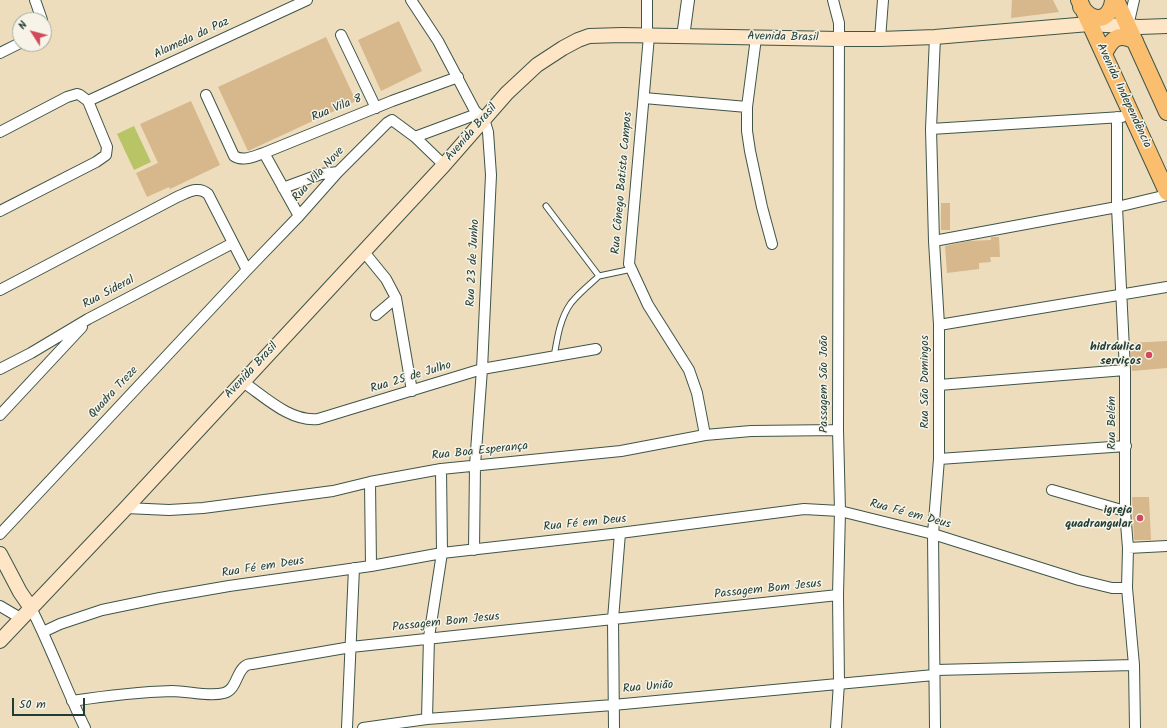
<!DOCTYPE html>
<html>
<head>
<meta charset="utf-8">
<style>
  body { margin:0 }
  #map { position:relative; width:1167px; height:728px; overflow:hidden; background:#eeddbc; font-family:Kalam,sans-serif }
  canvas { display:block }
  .north { position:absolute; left:12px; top:12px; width:40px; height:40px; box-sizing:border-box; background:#f7f3e8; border:1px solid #a1aaa0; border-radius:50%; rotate:306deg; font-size:11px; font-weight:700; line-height:16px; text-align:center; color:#1f3d34 }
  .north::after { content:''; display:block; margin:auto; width:14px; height:18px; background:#d1495b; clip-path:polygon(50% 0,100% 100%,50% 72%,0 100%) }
  .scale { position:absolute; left:12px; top:698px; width:73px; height:18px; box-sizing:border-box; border:2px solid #1f3d34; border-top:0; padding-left:5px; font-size:12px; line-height:14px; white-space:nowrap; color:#1f3d34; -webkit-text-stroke:3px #f7f3e8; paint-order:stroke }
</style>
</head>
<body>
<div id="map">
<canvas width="1167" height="728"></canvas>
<div class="north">N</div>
<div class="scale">50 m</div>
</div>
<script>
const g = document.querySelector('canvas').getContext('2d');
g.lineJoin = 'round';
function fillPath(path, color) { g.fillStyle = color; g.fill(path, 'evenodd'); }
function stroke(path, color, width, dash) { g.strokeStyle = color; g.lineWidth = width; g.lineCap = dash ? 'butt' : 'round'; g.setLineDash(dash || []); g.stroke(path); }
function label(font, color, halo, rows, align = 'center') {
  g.font = font + ' Kalam,sans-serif'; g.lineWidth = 3; g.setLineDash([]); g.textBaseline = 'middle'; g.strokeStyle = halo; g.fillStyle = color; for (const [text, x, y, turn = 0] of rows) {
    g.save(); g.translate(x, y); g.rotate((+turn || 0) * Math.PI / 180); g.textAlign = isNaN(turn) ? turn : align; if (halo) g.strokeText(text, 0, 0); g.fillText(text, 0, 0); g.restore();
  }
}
const green = new Path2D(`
  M134 126 151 162 134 170 117 134Z`);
const building = new Path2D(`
  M1012 0H1053L1059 12 1011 18Z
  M399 21 422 71 381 91 358 40Z
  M326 37 356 101 248 151 218 87Z
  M191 101 220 165 170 189 169 187 147 197 136 173 158 163 140 124Z
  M941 203H950V230H941Z
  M991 237H999L1000 257H990L991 262 979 263V269L947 273 945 246 969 241 991 240Z
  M1167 341V368L1132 371 1130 343Z
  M1132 497H1149L1151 540H1134Z`);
const service = new Path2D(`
  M546 206 599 276 632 269
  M554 357C557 339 560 318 571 303 579 293 589 285 599 276`);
const minor = new Path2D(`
  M35 0 42 20
  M411 0 438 41 475 111 484 119 488 132 491 175 482 369 475 465 474 550
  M647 0V29L649 36 629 264 648 305 689 370 697 393 705 435
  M833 0 839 23 838 430 840 511 838 595 839 683 836 728
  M1128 26 1134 0
  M341 35 376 108
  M935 37 931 129 934 241 939 325V459L933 534 935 728
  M756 38 747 107V131L750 151 762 207 772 244
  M880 39 883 0
  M0 53 20 43
  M206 95 234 156C244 162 254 156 264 153
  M644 98 747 107
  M88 101 307 0
  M1117 117V207L1125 370V511L1128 548 1127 588 1134 665 1135 728
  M931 129 1122 117
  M0 132 67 97 77 94 80 95 88 101 107 147 106 155 96 162 0 211
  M415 137 444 165
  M283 188 321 174 338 172
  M299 216 264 153 392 101 458 77
  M934 241 1117 207 1167 195
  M364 252 386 279 396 298 412 391
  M0 290 177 197C187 193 198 185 208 194L247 270
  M376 315 396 298
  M939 325 1167 287
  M0 369 31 353 88 319 233 243
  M243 382C265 397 290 422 318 419L482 369 596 349
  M939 385 1125 370
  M0 415 82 327
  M939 459 1126 446
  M370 482 371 566
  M1052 490 1125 511
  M126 508 169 510 203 508 333 491 370 482 441 469 621 451 705 435 751 431 838 430
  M0 534 247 270 299 216 338 172 387 123 392 120 415 137 477 114
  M1128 548 1167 546
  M0 606 22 619
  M31 608C51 647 66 689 85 728
  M43 632 60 624 102 610 160 598 229 586 371 566 442 553 620 533 804 509 840 511 933 534 1079 580 1112 588H1127
  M936 670 1134 665
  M72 701C105 696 138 692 172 691 188 691 209 697 224 693 236 690 236 674 244 667 246 665 249 664 252 664L351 647 838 595
  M427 719 429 637 442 553 441 469
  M347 728 354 568
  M363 728 427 719 613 705 934 675
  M614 728 613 619 620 533`);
const tertiary = new Path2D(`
  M683 37 688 0`);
const secondary = new Path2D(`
  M0 554 20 592 31 608
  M0 641 126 508 444 165 507 93 537 65 563 48 578 40 589 36 622 35 839 39H880L935 37 1089 24 1140 27 1167 26`);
const primary = new Path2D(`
  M1079 0 1167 192
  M1116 0 1167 112
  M1081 7C1084 10 1087 14 1091 16 1104 23 1112 11 1113 0
  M1104 54C1111 39 1118 32 1135 41`);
const markers = [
  [1149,355,4,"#d1495b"],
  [1140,518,4,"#d1495b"]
];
const streetNames = [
  ["Avenida Brasil",783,38,1],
  ["Alameda da Paz",192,39,-25],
  ["Avenida Independência",1123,96,65],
  ["Rua Vila 8",337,109,-22],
  ["Avenida Brasil",472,133,-49],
  ["Rua Vila Nove",319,175,-47],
  ["Rua Cônego Batista Campos",623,183,-85],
  ["Rua 23 de Junho",474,263,-87],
  ["Rua Sideral",109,293,-28],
  ["Avenida Brasil",252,371,-47],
  ["Rua 25 de Julho",411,378,-17],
  ["Rua São Domingos",926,382,-90],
  ["Passagem São João",825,384,-90],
  ["Quadra Treze",114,393,-47],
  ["Rua Belém",1113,423,-90],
  ["Rua Boa Esperança",480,452,-6],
  ["Rua Fé em Deus",910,515,15],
  ["Rua Fé em Deus",585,524,-6],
  ["Rua Fé em Deus",263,568,-9],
  ["Passagem Bom Jesus",768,590,-6],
  ["Passagem Bom Jesus",446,623,-6],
  ["Rua União",648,688,-5]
];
const poiNames = [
  ["hidráulica",1141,348],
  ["serviços",1141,362],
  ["igreja",1132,511],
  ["quadrangular",1132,525]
];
fillPath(green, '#b8c567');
fillPath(building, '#d7b78c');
stroke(service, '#3e5548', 7);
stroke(minor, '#3e5548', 12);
stroke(tertiary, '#3e5548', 14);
stroke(secondary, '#3e5548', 16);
stroke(primary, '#3e5548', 18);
stroke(service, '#fff', 5);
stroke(minor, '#fff', 10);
stroke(tertiary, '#fff', 12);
stroke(secondary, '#fde5c5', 14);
stroke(primary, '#fbbd6e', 16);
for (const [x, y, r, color] of markers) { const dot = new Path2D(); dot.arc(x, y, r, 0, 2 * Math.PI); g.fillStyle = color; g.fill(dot); stroke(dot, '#f7f3e8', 1.5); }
label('12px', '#1f3d34', '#f7f3e8', streetNames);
label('bold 12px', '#1f3d34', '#f7f3e8', poiNames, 'right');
</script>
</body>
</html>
